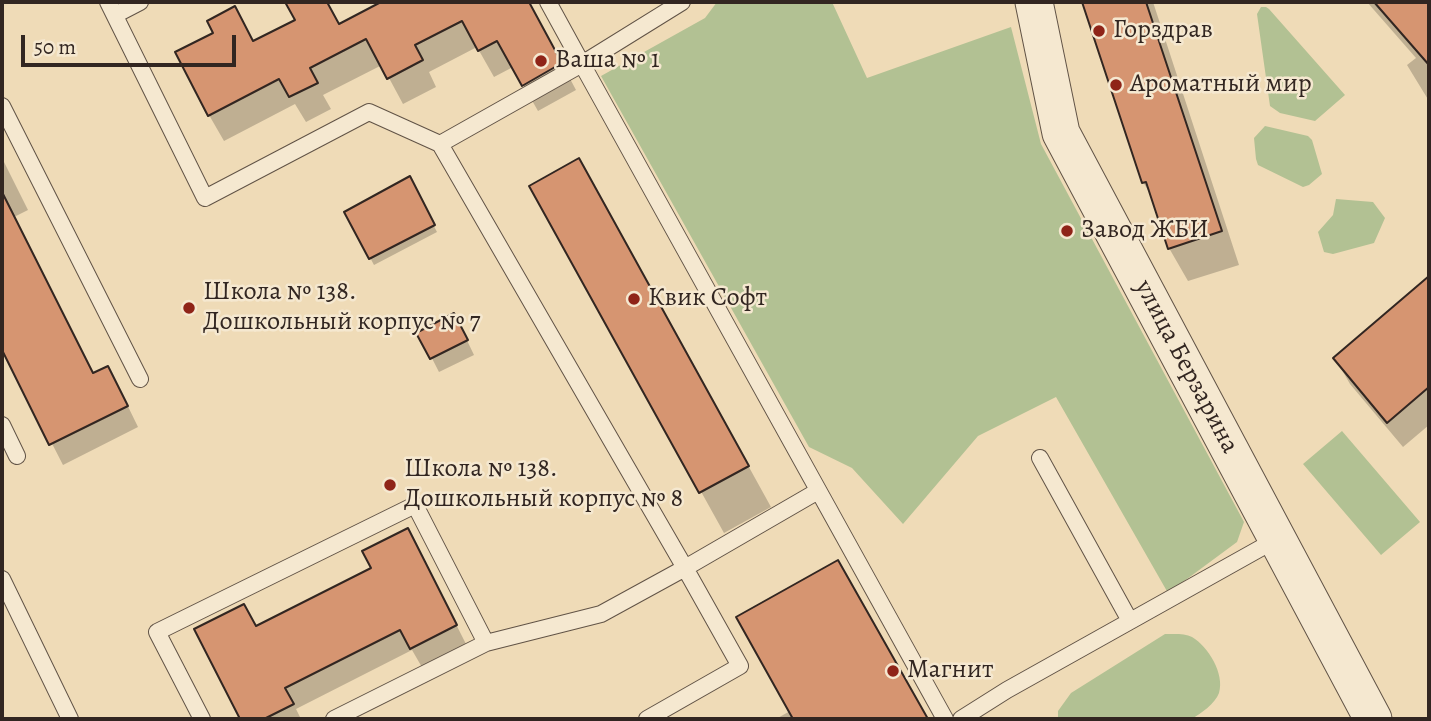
<!DOCTYPE html>
<html>
<head>
<meta charset="utf-8">
<style>
  body { margin:0 }
  #map { position:relative; width:1431px; height:721px; overflow:hidden; background:#efdbb7; font-family:Alegreya,serif }
  canvas { display:block }
  .frame { position:absolute; inset:0; border:4px solid #322621; pointer-events:none }
  .scale { position:absolute; left:21px; top:35px; width:215px; height:32px; box-sizing:border-box; border:4px solid #322621; border-top:0; padding-left:9px; font-size:21px; line-height:24px; white-space:nowrap; color:#322621; -webkit-text-stroke:5px #f5e8d0; paint-order:stroke }
</style>
</head>
<body>
<div id="map">
<canvas width="1431" height="721"></canvas>
<div class="frame"></div>
<div class="scale">50 m</div>
</div>
<script>
const g = document.querySelector('canvas').getContext('2d');
g.lineJoin = 'round';
function fillPath(path, color) { g.fillStyle = color; g.fill(path, 'evenodd'); }
function stroke(path, color, width, dash) { g.strokeStyle = color; g.lineWidth = width; g.lineCap = dash ? 'butt' : 'round'; g.setLineDash(dash || []); g.stroke(path); }
function label(font, color, halo, rows, align = 'center') {
  g.font = font + ' Alegreya,serif'; g.lineWidth = 5; g.setLineDash([]); g.textBaseline = 'middle'; g.strokeStyle = halo; g.fillStyle = color; for (const [text, x, y, turn = 0] of rows) {
    g.save(); g.translate(x, y); g.rotate((+turn || 0) * Math.PI / 180); g.textAlign = isNaN(turn) ? turn : align; if (halo) g.strokeText(text, 0, 0); g.fillText(text, 0, 0); g.restore();
  }
}
const green = new Path2D(`
  M717 2H832L867 78 1011 27 1041 144 1244 522 1237 542 1168 593 1056 397 978 436 903 524 852 468 809 447 601 76 705 18Z
  M1261 7H1266L1269 9 1345 95 1315 121 1280 113 1270 106 1257 14Z
  M1265 126 1308 136 1312 140 1322 174 1309 185 1303 187 1258 165 1256 159 1254 138Z
  M1336 199 1373 202 1385 218 1374 243 1333 254 1324 252 1318 232 1333 215Z
  M1342 431 1420 522 1381 555 1303 464Z
  M1165 634C1173 634 1185 633 1192 637 1208 646 1225 674 1219 693 1215 704 1201 713 1192 719H1058V711L1071 693Z`);
const shadow = new Path2D(`
  M292 2H326L339 25 384 2H529L576 90 538 111 513 67 494 77 477 47 429 72 436 87 403 104 382 65 323 95 331 109 306 122 295 104 224 141 209 115 254 43 297 20 288 4Z
  M1084 2H1153L1239 265 1188 281 1169 248 1154 200 1143 182Z
  M1367 2H1429V101L1407 65 1416 58Z
  M2 158 28 210 14 217 93 375 119 388 138 427 63 465 2 346Z
  M409 179 437 232 374 265 346 213Z
  M532 187 602 201 771 507 724 533Z
  M1429 278V425L1403 447 1350 384 1335 358Z
  M462 330 474 355 439 372 419 333Z
  M419 551 467 646 423 669 412 650 296 709 301 719H242L197 629 256 628Z
  M837 562 926 719H776L790 711Z`);
const building = new Path2D(`
  M285 2H327L339 24 381 2H529L562 63 522 86 497 41 478 51 462 21 415 45 423 60 387 79 366 39 310 68 318 83 289 97 279 79 208 116 175 52 213 33 207 21 235 6 253 41 295 20Z
  M1082 2H1146L1222 231 1168 249 1146 182 1142 183Z
  M1374 2H1429V65Z
  M579 158 749 466 699 493 529 186Z
  M410 176 435 225 369 259 344 212Z
  M2 192 93 373 108 366 128 406 49 445 2 350Z
  M1429 276V387L1387 423 1333 358Z
  M454 313 468 340 430 359 416 333Z
  M408 528 457 625 410 649 400 630 285 688 294 704 264 719H240L194 629 244 604 256 626 371 568 362 551Z
  M838 560 928 719H793L736 617Z`);
const service = new Path2D(`
  M108 2 205 198 369 112 440 144
  M548 2 582 64 440 144 685 568 818 491
  M682 2 582 64 945 719
  M115 15 140 2
  M2 106 140 379
  M2 425 17 456
  M1040 458 1130 621
  M2 579 70 719
  M202 719 157 632 415 505 486 643
  M334 719 486 643 601 614 685 568 740 666 647 719
  M961 719 1007 690 1277 539`);
const tertiary = new Path2D(`
  M1034 2 1061 133 1373 719`);
const markers = [
  [1099,31,7,"#8f2418"],
  [541,61,7,"#8f2418"],
  [1116,85,7,"#8f2418"],
  [1067,231,7,"#8f2418"],
  [634,299,7,"#8f2418"],
  [189,308,7,"#8f2418"],
  [390,485,7,"#8f2418"],
  [893,671,7,"#8f2418"]
];
const poiNames = [
  ["Горздрав",1113,31],
  ["Ваша № 1",555,61],
  ["Ароматный мир",1130,85],
  ["Завод ЖБИ",1081,231],
  ["Школа № 138.",203,293],
  ["Дошкольный корпус № 7",203,323],
  ["Квик Софт",648,299],
  ["Школа № 138.",404,470],
  ["Дошкольный корпус № 8",404,500],
  ["Магнит",907,671]
];
const streetNames = [
  ["улица Берзарина",1186,367,62]
];
fillPath(green, '#b2c193');
fillPath(shadow, '#0003');
fillPath(building, '#d69571');
stroke(building, '#322621', 2);
stroke(service, '#615346', 18);
stroke(tertiary, '#615346', 39);
stroke(service, '#f5e8d0', 16);
stroke(tertiary, '#f5e8d0', 37);
for (const [x, y, r, color] of markers) { const dot = new Path2D(); dot.arc(x, y, r, 0, 2 * Math.PI); g.fillStyle = color; g.fill(dot); stroke(dot, '#f5e8d0', 2.5); }
label('26px', '#322621', '#f5e8d0', poiNames, 'left');
label('26px', '#322621', '#f5e8d0', streetNames);
</script>
</body>
</html>
